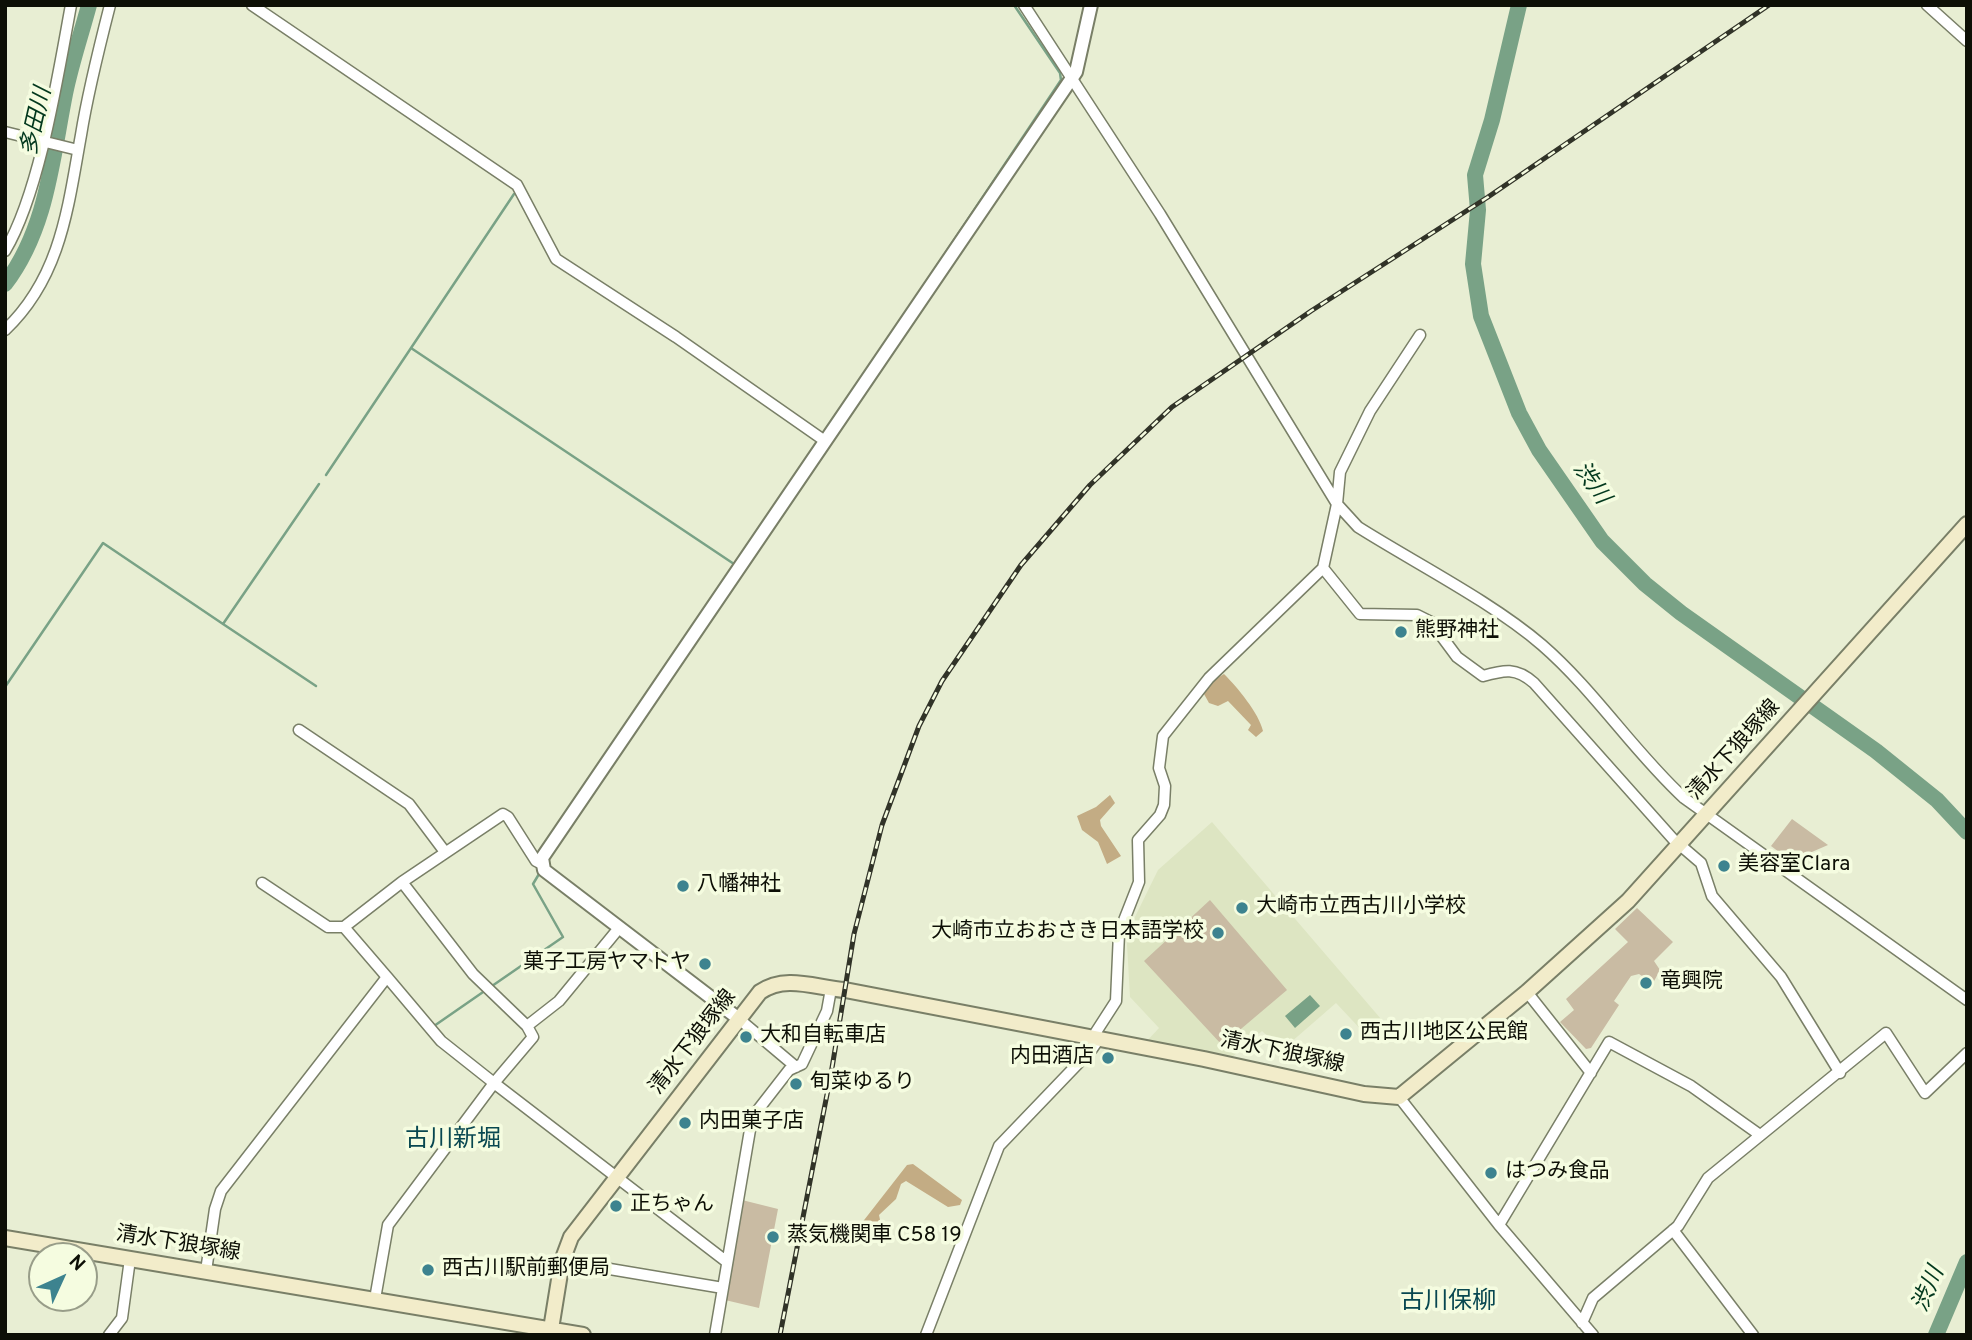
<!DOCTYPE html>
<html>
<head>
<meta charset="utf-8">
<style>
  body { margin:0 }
  #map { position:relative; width:1972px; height:1340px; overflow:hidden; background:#e8eed3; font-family:Overpass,sans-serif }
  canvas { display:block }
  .frame { position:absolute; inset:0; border:7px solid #0d0f06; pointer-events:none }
  .north { position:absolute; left:28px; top:1242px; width:70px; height:70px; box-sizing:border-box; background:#f5fce0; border:2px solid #989d89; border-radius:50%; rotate:45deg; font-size:19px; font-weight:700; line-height:28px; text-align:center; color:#0d0f06 }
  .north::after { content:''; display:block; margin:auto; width:24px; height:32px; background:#3d838f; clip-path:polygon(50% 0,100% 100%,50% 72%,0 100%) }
</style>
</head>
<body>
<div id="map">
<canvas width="1972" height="1340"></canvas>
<div class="frame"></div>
<div class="north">N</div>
</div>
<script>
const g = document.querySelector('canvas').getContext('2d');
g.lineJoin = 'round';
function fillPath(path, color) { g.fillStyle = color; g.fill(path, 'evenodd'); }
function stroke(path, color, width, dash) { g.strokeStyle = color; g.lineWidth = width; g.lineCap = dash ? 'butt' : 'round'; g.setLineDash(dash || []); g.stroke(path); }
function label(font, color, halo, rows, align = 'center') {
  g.font = font + ' Overpass,"Noto Sans JP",sans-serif'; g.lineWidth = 7; g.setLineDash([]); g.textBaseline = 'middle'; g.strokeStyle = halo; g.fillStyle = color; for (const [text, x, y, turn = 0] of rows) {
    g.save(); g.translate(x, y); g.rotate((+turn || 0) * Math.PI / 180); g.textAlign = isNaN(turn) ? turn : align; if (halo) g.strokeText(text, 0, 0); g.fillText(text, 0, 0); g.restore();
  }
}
const built = new Path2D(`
  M1212 822 1381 1019 1366 1035 1336 1003 1282 1050 1262 1031 1230 1059 1146 1042 1159 1028 1130 997 1127 944 1133 921 1158 870Z`);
const green = new Path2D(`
  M1792 819 1828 845 1791 861 1771 846Z
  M1210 900 1287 990 1222 1045 1144 961Z
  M1637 908 1673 942 1654 961 1660 970 1653 983 1639 974 1631 976 1614 1001 1619 1005 1591 1048 1586 1049 1560 1022 1574 1010 1566 999 1628 942 1615 929Z
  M742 1200 778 1209 759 1308 725 1300Z`);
const forest = new Path2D(`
  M1224 674C1237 687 1259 713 1263 731L1256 737 1248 730 1251 725 1228 701 1218 706 1209 703 1204 694 1211 682Z
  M1110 795 1115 803 1100 820 1101 826 1121 856 1107 864 1098 842 1082 830 1077 816 1096 807Z
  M913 1164 962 1200 960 1205 948 1207 906 1181 901 1184 896 1199 879 1215 883 1234 878 1240 861 1224 907 1165Z`);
const water = new Path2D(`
  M1310 995 1320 1006 1295 1028 1285 1016Z`);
const stream = new Path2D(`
  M906 312 1061 80 1060 73 1014 5
  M411 348 514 194
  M326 475 411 348 734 564
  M223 624 316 686
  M5 687 103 543 223 624 319 484
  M492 986 563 937 533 884 539 874
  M434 1026 486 990`);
const river = new Path2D(`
  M1519 5 1492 120 1475 175 1478 210 1473 264 1481 316 1519 413 1539 450 1602 541 1645 584 1681 613 1876 751 1937 800 1967 832
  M5 284C47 229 52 159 65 94 71 64 81 35 89 5
  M1936 1335 1967 1262`);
const minor = new Path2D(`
  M252 5 517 185 556 259 676 337 825 441
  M1024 5 1160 214 1337 504 1358 527C1415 563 1492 602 1542 645 1595 691 1633 751 1684 798L1967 1000
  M1927 5 1967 41
  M5 132 78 150
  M5 251C40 192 58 75 71 5
  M5 330C61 277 68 207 81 135 88 91 99 48 110 5
  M1323 568 1360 614 1417 615 1431 622 1457 657 1483 676C1504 670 1516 667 1534 683L1673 839 1701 863 1712 896 1781 977 1840 1073
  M299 730 409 804 445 852
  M402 882 473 974 527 1026 533 1037 494 1083 727 1262
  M262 883 328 927H344L402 882 503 814 508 817 536 861 542 864
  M344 927 387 977
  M1527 992 1591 1073
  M739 1019 796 1067
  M527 1026 559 1001 619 928
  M1399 1097 1499 1225 1593 1335
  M1499 1225 1609 1042 1691 1086 1760 1135
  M1673 1230 1753 1335
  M562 1261 723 1288
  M206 1271 215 1209 221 1191 387 977 441 1041 494 1083 388 1225 375 1299
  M1582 1323 1593 1298 1678 1226 1708 1178 1886 1033 1925 1093 1967 1053
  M109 1335 122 1318 130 1259
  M715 1335 751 1124 754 1115 789 1070 802 1064 827 1011 831 989
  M926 1335 999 1146 1092 1049 1099 1039 1096 1032 1116 1001 1119 933 1139 882 1138 840 1160 815 1164 805 1165 786 1159 768 1163 736 1209 678 1323 568 1337 504 1340 472 1370 411 1420 335`);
const tertiary = new Path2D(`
  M739 1019 544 870 542 858 1076 72 1091 5`);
const secondary = new Path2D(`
  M5 1238 583 1335
  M551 1329 562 1261 571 1237 760 992C786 974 816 988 845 990L1204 1059 1364 1094 1399 1097 1527 992 1628 901 1967 524`);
const rail = new Path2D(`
  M780 1335 831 1074 854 934 882 825 919 726 942 681 1021 565 1090 485 1172 407 1311 311 1488 197 1769 5`);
const markers = [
  [1401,632,7,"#3d838f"],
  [1724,866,7,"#3d838f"],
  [683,886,7,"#3d838f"],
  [1242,908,7,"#3d838f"],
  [1218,933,7,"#3d838f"],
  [705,964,7,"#3d838f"],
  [1646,983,7,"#3d838f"],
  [1346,1034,7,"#3d838f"],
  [746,1037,7,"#3d838f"],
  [1108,1058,7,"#3d838f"],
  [796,1084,7,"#3d838f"],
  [685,1123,7,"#3d838f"],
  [1491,1173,7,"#3d838f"],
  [616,1206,7,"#3d838f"],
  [773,1237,7,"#3d838f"],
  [428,1270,7,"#3d838f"]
];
const poiNames = [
  ["熊野神社",1415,632],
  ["美容室Clara",1738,866],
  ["八幡神社",697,886],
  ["大崎市立西古川小学校",1256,908],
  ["大崎市立おおさき日本語学校",1204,933,"right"],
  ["菓子工房ヤマトヤ",691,964,"right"],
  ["竜興院",1660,983],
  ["西古川地区公民館",1360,1034],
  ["大和自転車店",760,1037],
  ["内田酒店",1094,1058,"right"],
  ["旬菜ゆるり",810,1084],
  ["内田菓子店",699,1123],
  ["はつみ食品",1505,1173],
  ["正ちゃん",630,1206],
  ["蒸気機関車 C58 19",787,1237],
  ["西古川駅前郵便局",442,1270]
];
const streetNames = [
  ["清水下狼塚線",1735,751,-48],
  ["清水下狼塚線",694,1043,-52],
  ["清水下狼塚線",1282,1054,12],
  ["清水下狼塚線",178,1245,9]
];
const waterNames = [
  ["多田川",38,122,-77],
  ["渋川",1590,484,55],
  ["渋川",1930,1290,-67]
];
const quarterNames = [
  ["古川新堀",453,1141],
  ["古川保柳",1448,1303]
];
fillPath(built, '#dde5c2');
fillPath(green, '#c9bba3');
fillPath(forest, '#c3ac84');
fillPath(water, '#79a286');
stroke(stream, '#79a286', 2.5);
stroke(river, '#79a286', 16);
stroke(minor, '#797f67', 13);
stroke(tertiary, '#797f67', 16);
stroke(secondary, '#797f67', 18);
stroke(minor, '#fff', 10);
stroke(tertiary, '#fff', 12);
stroke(secondary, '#f2ecca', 14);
stroke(rail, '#313328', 5);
stroke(rail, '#f5fce0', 2.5, [8]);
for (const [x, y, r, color] of markers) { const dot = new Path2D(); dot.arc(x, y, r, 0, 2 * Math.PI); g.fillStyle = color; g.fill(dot); stroke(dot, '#f5fce0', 2.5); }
label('21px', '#0d0f06', '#f5fce0', poiNames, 'left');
label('21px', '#0d0f06', '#f5fce0', streetNames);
label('italic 23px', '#02381d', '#f5fce0', waterNames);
label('24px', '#084750', '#f5fce0', quarterNames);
</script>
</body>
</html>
